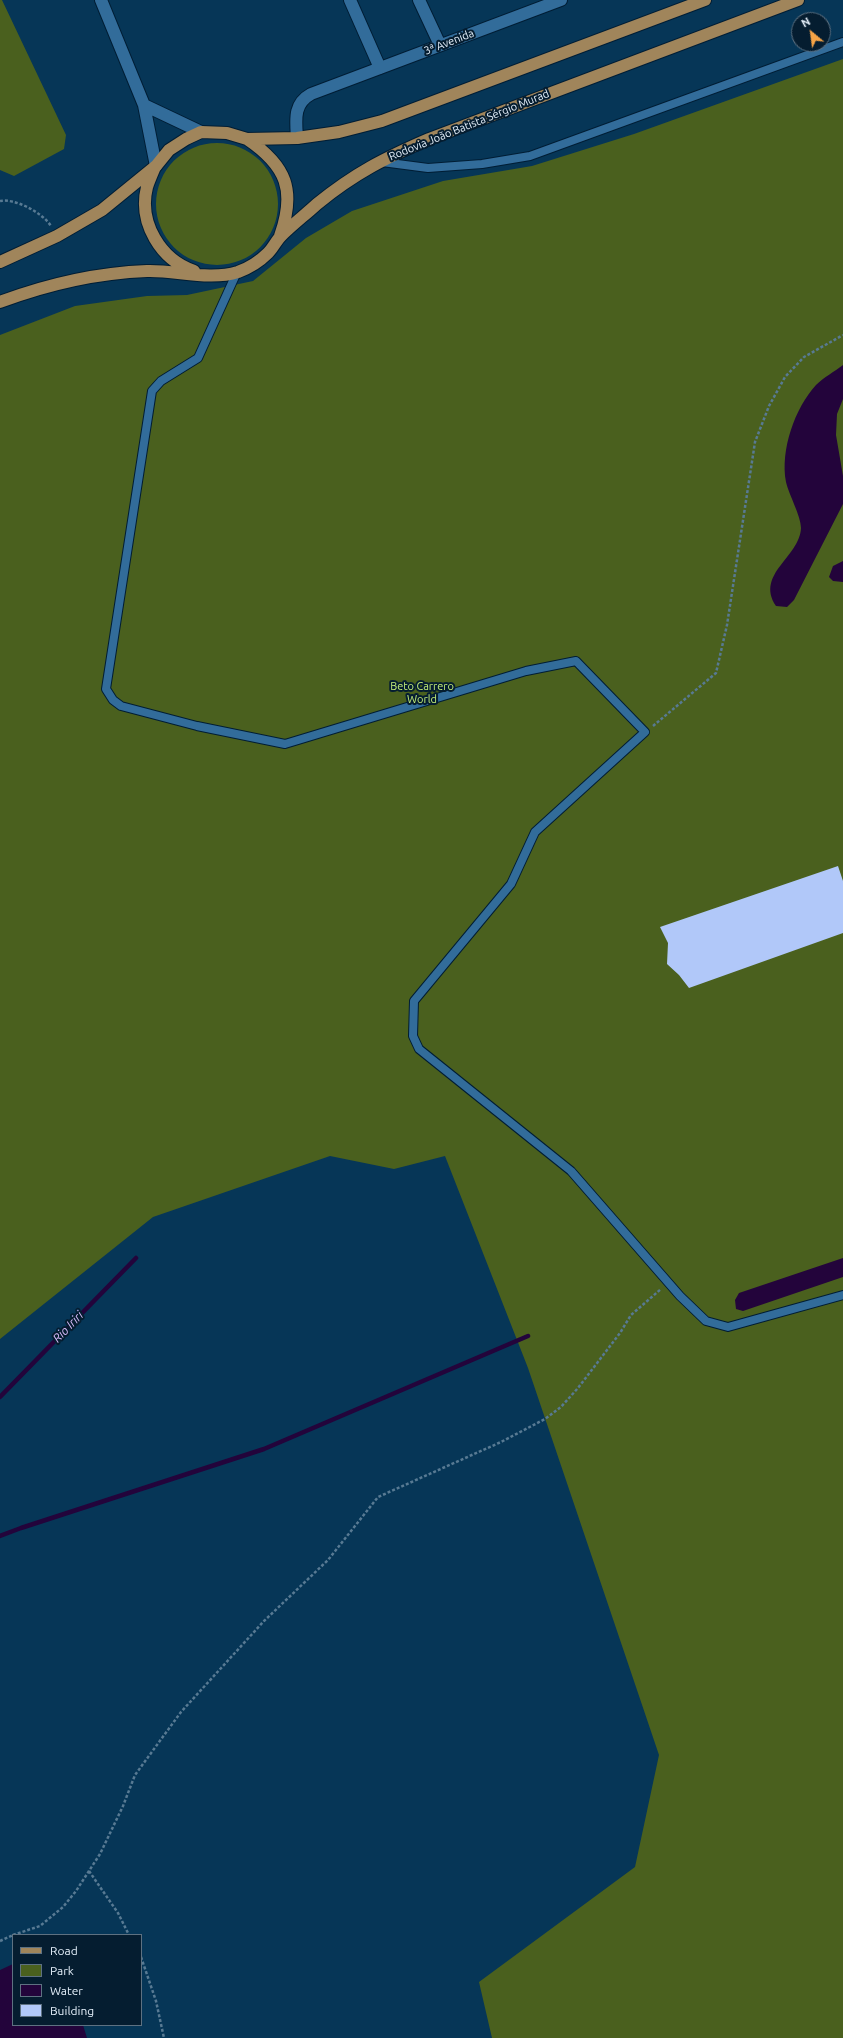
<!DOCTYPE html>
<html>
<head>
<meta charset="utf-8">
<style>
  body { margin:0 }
  #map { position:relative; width:843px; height:2038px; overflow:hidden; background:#063657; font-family:Ubuntu,sans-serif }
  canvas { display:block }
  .legend { position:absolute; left:12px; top:1934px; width:130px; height:92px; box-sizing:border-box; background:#051d30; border:1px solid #5e7181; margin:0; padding:5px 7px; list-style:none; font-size:12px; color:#e4effa }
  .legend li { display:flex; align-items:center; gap:8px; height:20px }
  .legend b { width:20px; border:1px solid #5e7181 }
  .north { position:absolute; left:791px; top:12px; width:40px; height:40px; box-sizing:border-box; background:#051d30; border:1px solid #5e7181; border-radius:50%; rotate:331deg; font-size:11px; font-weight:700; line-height:16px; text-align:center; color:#e4effa }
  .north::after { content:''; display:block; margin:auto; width:14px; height:18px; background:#f5a346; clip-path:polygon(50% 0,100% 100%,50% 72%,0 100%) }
</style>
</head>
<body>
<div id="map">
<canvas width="843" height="2038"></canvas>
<ul class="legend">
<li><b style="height:5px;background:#a0855b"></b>Road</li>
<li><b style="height:11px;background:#4a601e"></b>Park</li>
<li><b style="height:11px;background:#23043b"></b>Water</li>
<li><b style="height:11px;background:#b1c8f9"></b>Building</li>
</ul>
<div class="north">N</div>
</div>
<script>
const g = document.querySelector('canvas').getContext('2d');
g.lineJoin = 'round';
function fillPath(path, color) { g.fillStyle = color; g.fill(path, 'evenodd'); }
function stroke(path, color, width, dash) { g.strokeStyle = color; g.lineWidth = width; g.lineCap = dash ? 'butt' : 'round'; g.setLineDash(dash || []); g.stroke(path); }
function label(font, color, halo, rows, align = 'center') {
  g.font = font + ' Ubuntu,sans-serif'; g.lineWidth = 4; g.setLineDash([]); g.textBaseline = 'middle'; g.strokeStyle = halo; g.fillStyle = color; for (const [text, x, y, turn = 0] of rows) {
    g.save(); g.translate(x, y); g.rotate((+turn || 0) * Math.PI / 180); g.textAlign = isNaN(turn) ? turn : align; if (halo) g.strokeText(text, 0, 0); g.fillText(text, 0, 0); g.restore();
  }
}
const green = new Path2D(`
  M0 0H2L66 135 64 149 14 176 0 170Z
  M843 59V2038H492L479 1982 635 1867 659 1755 528 1368 445 1156 394 1169 330 1156 153 1217 0 1339V335L75 306 147 296 187 295 253 281 306 238 352 211 443 181 532 166 634 134Z
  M156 204a61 61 0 1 1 122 0a61 61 0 1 1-122 0Z`);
const water = new Path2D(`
  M843 365V399L837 414 836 435 843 476V504L794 600 787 607 776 606C755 574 800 557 801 528 801 516 789 495 786 482 780 450 795 408 816 385 824 377 834 372 843 365Z
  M843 561V582L833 581 829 577 833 566Z
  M843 1258V1277L743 1311 736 1309 735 1300 739 1293Z
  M13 1964V2025H83L87 2038H0V1970Z`);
const stream = new Path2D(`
  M0 1397 136 1258
  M0 1536 21 1528 264 1449 528 1336`);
const building = new Path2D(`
  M838 866 843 881V933L689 988 679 975 667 964 668 943 660 927Z`);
const path = new Path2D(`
  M0 201C15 198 43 213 51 226
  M653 726 716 673 727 625 755 442 769 406 785 377 804 357 843 335
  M89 1871 118 1913 129 1935
  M13 1935 40 1926 63 1907 76 1891 100 1854 123 1806 135 1775 181 1712 264 1621 328 1560 378 1497 501 1442 545 1419 561 1407 578 1388 620 1333 631 1315 661 1289
  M0 1941 13 1935
  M141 1957 156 2001 164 2038`);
const lane = new Path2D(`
  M382 162 428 168 482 164 530 156 843 42
  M237 272 198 358 161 381 152 391 106 689 113 700 121 706 197 726 285 744 526 671 576 661 645 732 535 832 511 884 414 1001 413 1036 419 1049 571 1171 680 1296 706 1321 728 1327 843 1295`);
const street = new Path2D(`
  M101 0 144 105 156 166
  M350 0 380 68
  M419 0 440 45
  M144 105 201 132
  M297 138C296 120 293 104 311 94L561 0`);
const primary = new Path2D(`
  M247 139C287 166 296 191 280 236
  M155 167C152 174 149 181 147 187 138 223 161 260 194 271
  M0 262 57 236 102 210 156 166 169 150 186 139 201 132 227 133 247 139 297 138 339 132 382 121 705 0
  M0 302C48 284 96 273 147 271 176 270 209 281 238 272 249 268 260 261 268 253 273 248 276 241 281 236 292 225 305 215 317 204 355 173 385 158 429 139L798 0`);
const streetNames = [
  ["3ª Avenida",449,42,-21],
  ["Rodovia João Batista Sérgio Murad",469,125,-22]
];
const parkNames = [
  ["Beto Carrero",422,686],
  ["World",422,699]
];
const waterNames = [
  ["Rio Iriri",68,1327,-46]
];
fillPath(green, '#4a601e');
fillPath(water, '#23043b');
stroke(stream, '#23043b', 4.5);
fillPath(building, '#b1c8f9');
stroke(lane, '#001d34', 10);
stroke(street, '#001d34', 14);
stroke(primary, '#001d34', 14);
stroke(path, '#587a93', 2.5, [3, 2]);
stroke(lane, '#326c9a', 8);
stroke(street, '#326c9a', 12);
stroke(primary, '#a0855b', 12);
label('11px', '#e4effa', '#051d30', streetNames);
label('11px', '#c4ee78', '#051d30', parkNames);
label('italic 12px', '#dbbdfd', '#051d30', waterNames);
</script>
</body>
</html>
